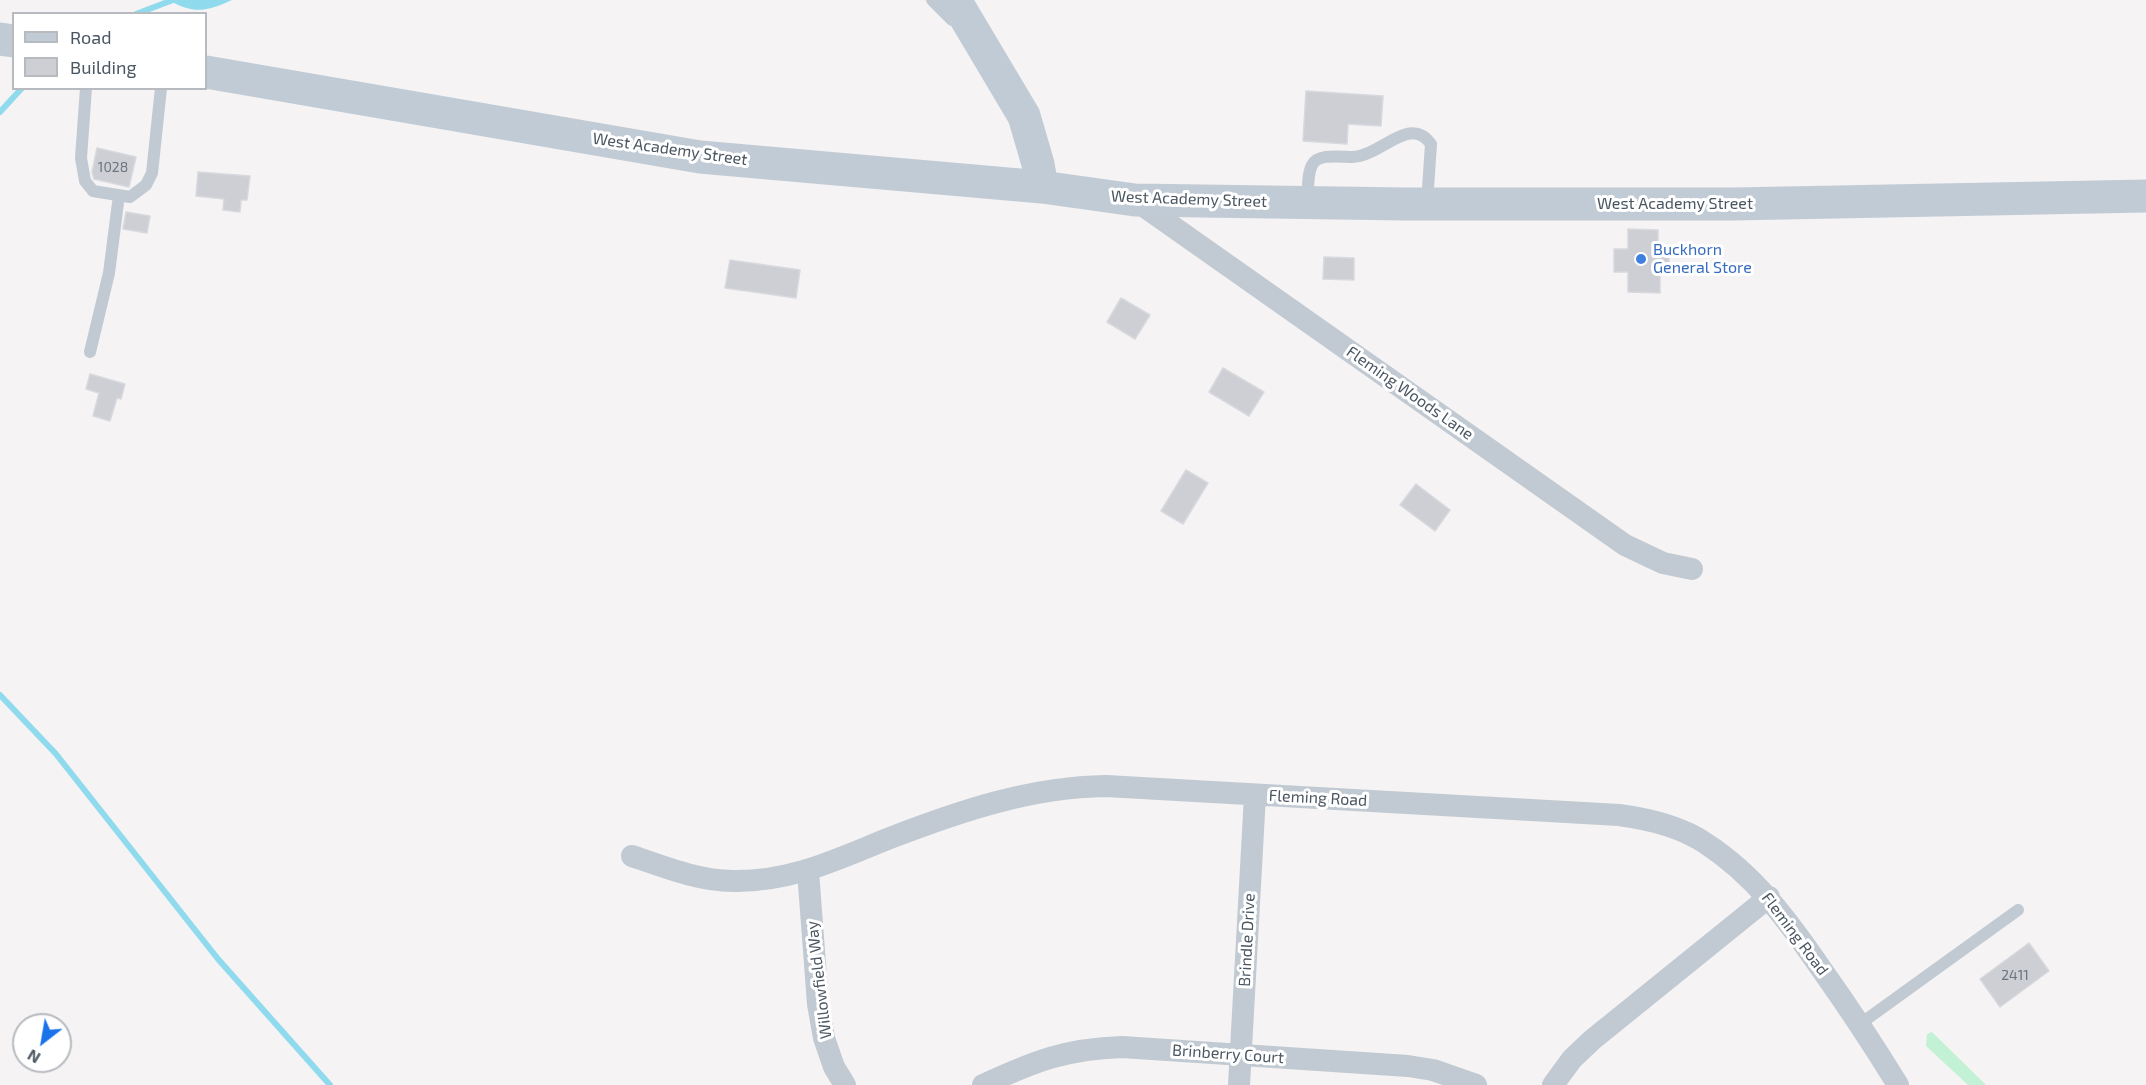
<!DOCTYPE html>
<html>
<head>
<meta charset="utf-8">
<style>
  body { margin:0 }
  #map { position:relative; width:2146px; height:1085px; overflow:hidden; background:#f5f3f3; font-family:"Exo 2",sans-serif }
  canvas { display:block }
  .legend { position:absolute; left:12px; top:12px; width:195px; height:78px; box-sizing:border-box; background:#fff; border:2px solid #b7bbc0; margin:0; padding:8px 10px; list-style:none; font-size:18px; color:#4a5661 }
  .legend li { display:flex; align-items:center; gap:12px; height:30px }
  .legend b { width:30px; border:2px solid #b7bbc0 }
  .north { position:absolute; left:12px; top:1013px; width:60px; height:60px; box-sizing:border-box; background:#fff; border:2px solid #b7bbc0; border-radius:50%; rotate:211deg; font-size:16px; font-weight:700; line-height:24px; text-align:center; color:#4a5661 }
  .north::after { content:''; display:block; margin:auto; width:21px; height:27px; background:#1a73e8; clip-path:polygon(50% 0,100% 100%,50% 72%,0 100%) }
</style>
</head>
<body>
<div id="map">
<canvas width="2146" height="1085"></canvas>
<ul class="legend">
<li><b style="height:8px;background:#c1cbd6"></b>Road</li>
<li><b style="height:16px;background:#cdcfd5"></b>Building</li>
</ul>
<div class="north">N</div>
</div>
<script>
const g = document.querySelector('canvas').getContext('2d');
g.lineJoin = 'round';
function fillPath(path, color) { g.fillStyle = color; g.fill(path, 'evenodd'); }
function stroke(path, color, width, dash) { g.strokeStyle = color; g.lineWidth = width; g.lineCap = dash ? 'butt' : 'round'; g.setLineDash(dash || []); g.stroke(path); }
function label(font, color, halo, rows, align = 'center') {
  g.font = font + ' "Exo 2",sans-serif'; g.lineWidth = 6; g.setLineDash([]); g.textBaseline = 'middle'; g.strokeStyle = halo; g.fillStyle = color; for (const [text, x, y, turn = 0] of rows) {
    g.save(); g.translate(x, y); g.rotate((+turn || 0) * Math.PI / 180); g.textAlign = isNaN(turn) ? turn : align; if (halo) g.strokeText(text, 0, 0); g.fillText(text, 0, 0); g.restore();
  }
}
const green = new Path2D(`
  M1932 1032 1986 1085H1968L1926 1046 1927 1034Z`);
const water = new Path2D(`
  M169 0H232C208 11 194 15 169 0Z`);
const stream = new Path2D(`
  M136 14 173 0
  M0 112 22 88
  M0 695 56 754 218 959 330 1085`);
const building = new Path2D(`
  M1306 91 1383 96 1381 126 1348 124 1347 144 1303 141Z
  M97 148 136 157 129 187 94 179 92 172Z
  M198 172 250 176 247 200H241L240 212 223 210 224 199 196 196Z
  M126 212 150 216 147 233 123 229Z
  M1628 229 1658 230V246H1669V270H1660V293L1628 292V272H1614V249H1628Z
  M1324 257 1354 258V280L1323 279Z
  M730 260 800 270 796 298 725 288Z
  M1121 298 1150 315 1135 339 1107 322Z
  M1223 368 1264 392 1249 416 1209 392Z
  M90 374 125 384 121 399 117 398 110 421 93 416 99 393 86 389Z
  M1186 470 1208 483 1183 524 1161 511Z
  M1416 484 1450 510 1435 531 1400 505Z
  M2029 943 2049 971 2000 1007 1980 979Z`);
const lane = new Path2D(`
  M932 0 952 20
  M86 88 81 158 85 181 93 191 130 197 146 185 152 173 161 88
  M1308 202C1308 191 1307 175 1312 165 1318 153 1341 157 1352 157 1382 156 1409 114 1431 144L1427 203
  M90 352 109 273 119 195
  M1860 1024 2018 910`);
const street = new Path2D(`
  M1135 200 1625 545 1663 563 1692 569
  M632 856C664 867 699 881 733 881 792 882 837 859 890 838 960 811 1031 787 1106 786L1619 815C1649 819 1680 826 1705 843 1755 875 1789 922 1822 970 1849 1008 1874 1046 1898 1085
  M808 871 818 1004 824 1038 834 1067 845 1085
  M983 1085C1035 1061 1065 1049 1122 1047L1408 1066 1433 1070 1476 1085
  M1239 1085 1255 795
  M1553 1085 1572 1059 1592 1040 1769 897`);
const secondary = new Path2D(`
  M955 0 1024 116 1038 164 1042 187
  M0 39 14 41
  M206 72 700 157 1042 187 1135 200 1405 204H1733L2146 196`);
const markers = [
  [1641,259,6,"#3f7fe0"]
];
const numberNames = [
  ["1028",113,167],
  ["2411",2015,975]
];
const streetNames = [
  ["West Academy Street",670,149,8],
  ["West Academy Street",1189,199,2],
  ["West Academy Street",1675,204],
  ["Fleming Woods Lane",1410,393,35],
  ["Fleming Road",1318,798,3],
  ["Fleming Road",1795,934,53],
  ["Brindle Drive",1247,940,-87],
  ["Willowfield Way",819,980,-97],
  ["Brinberry Court",1228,1054,4]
];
const shopNames = [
  ["Buckhorn",1653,250],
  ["General Store",1653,268]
];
fillPath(green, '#c3f1d5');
fillPath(water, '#90daee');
stroke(stream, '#90daee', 6);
fillPath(building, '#cdcfd5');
stroke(building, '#d7d9de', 1.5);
stroke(lane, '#c1cad2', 12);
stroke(street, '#c1cad2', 22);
stroke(secondary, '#c1cbd6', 33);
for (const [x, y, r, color] of markers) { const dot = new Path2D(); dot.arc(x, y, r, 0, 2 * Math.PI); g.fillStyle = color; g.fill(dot); stroke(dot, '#fff', 2); }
label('14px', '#6b747e', null, numberNames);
label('16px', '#4a5661', '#fff', streetNames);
label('16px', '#366cbe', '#fff', shopNames, 'left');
</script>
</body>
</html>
